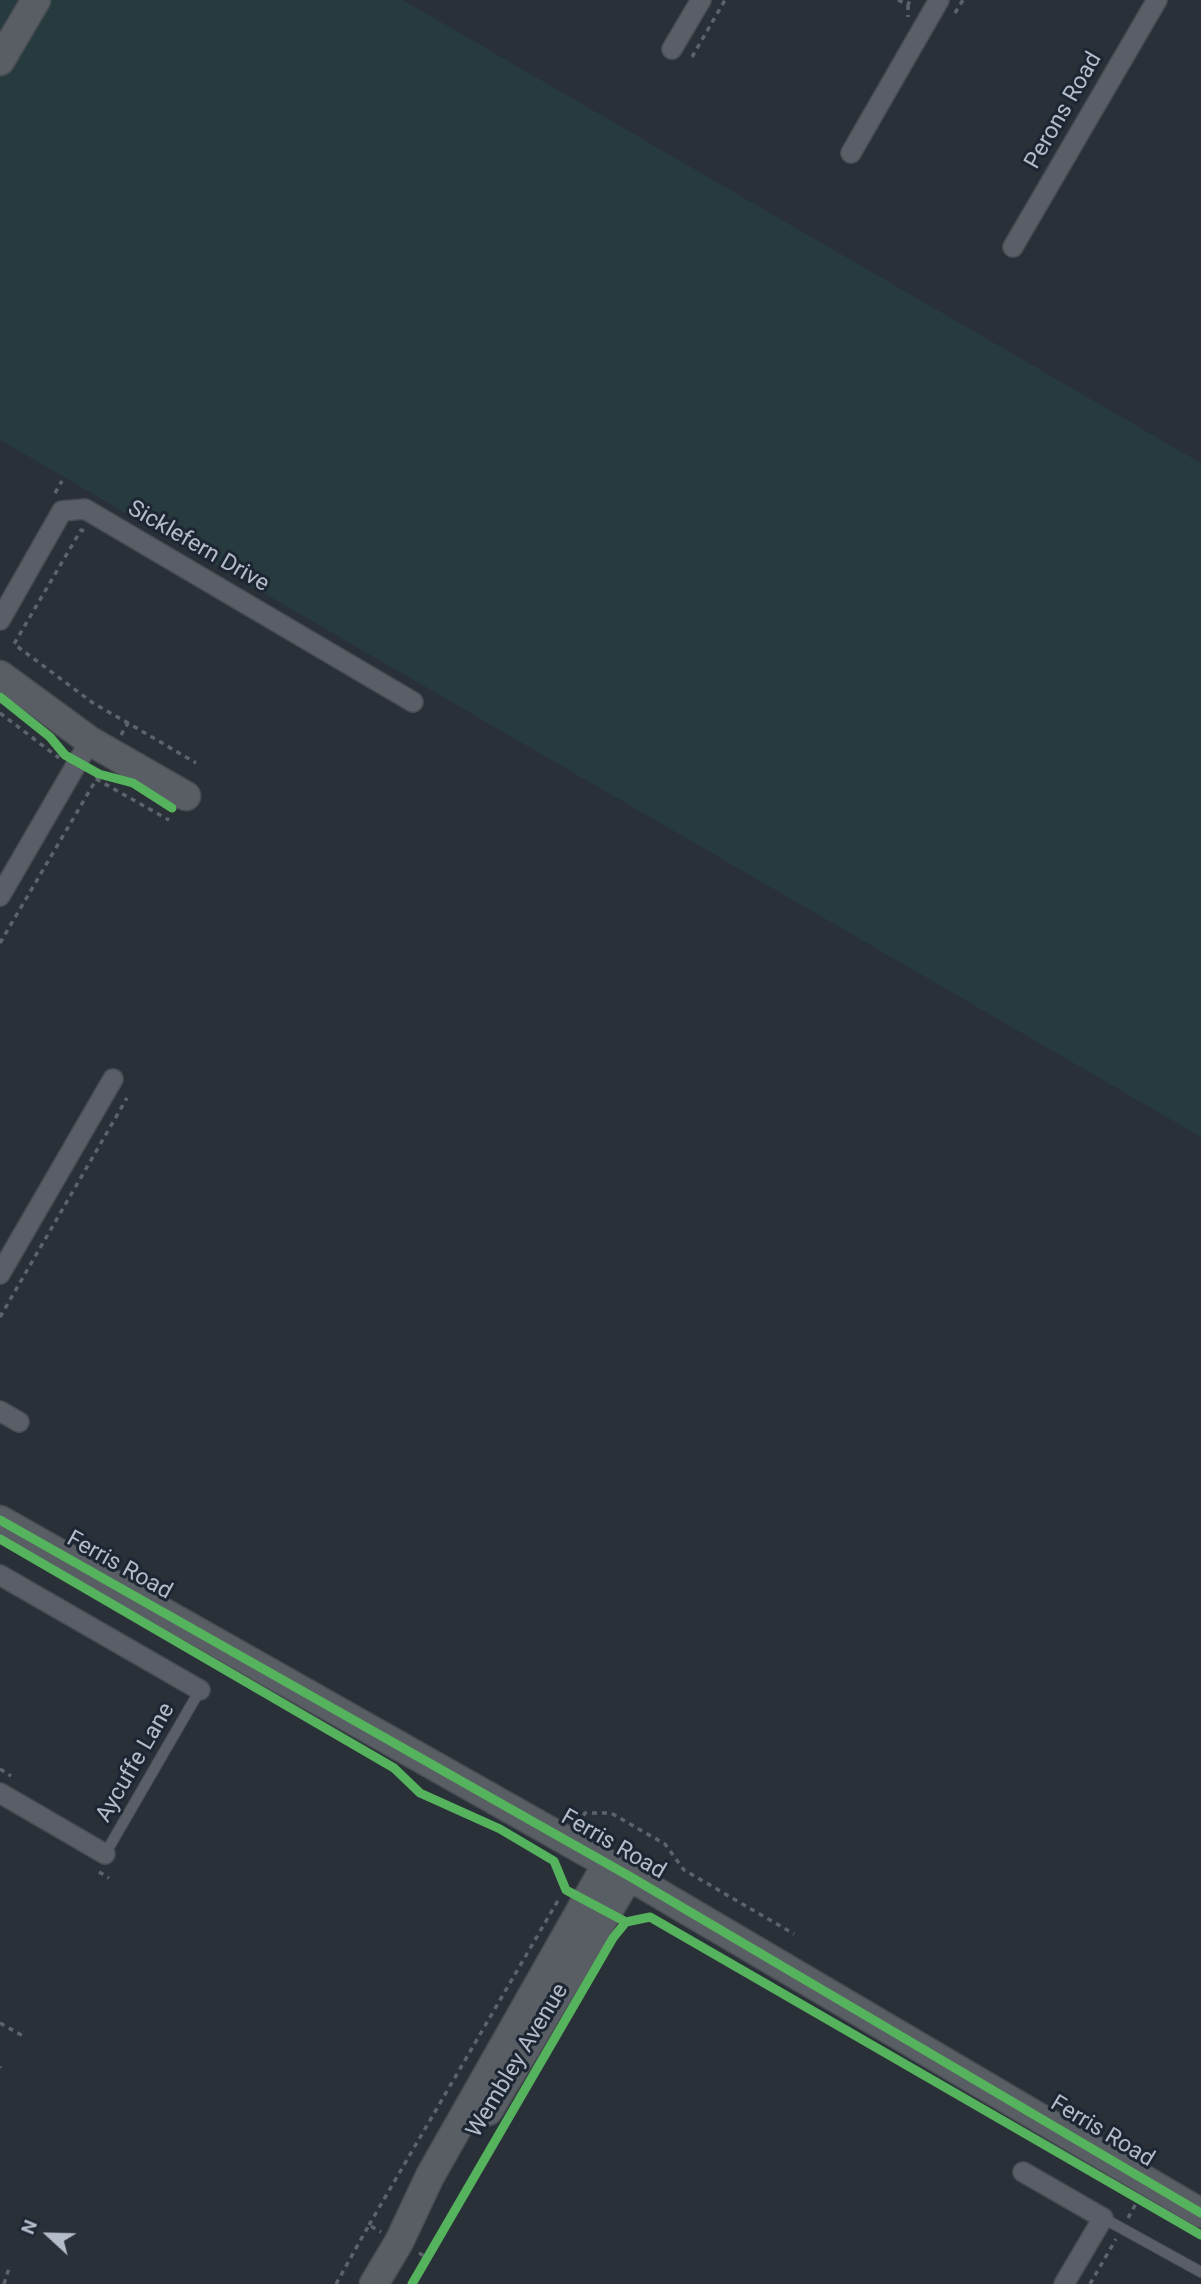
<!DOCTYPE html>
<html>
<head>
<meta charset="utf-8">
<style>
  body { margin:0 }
  #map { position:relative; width:1201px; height:2284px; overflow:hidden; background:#2a3038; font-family:Roboto,sans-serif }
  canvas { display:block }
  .north { position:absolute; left:14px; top:2200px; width:70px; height:70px; -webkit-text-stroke:5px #1d2633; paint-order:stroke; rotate:292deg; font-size:19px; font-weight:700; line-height:28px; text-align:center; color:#b4bcc9 }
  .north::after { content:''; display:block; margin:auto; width:24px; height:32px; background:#b4bcc9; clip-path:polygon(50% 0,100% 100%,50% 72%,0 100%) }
</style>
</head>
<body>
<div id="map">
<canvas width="1201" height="2284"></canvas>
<div class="north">N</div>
</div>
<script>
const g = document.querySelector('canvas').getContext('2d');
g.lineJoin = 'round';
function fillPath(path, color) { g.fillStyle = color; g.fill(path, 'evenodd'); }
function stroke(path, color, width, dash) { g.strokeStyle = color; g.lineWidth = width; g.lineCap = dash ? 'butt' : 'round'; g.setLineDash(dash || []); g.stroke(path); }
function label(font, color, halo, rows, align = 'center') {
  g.font = font + ' Roboto,sans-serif'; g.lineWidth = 6; g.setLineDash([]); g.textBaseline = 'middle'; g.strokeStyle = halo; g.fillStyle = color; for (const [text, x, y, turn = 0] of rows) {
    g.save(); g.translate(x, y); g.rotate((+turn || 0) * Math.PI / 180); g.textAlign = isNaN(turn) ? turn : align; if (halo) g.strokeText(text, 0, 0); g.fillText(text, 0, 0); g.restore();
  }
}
const green = new Path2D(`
  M0 0H403L1201 463V1137L0 440Z`);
const path = new Path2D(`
  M898 0 908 5 910 0
  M908 5V17
  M955 13 963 0
  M692 57 725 0
  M55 493 62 481
  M84 531 81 530 14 644 93 703 128 723
  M0 713 59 758
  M121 735 128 723 196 763
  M96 779 169 820
  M0 943 100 773
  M0 1317 127 1098
  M0 1769 11 1776
  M578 1824 585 1813H611L665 1844 684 1870 794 1934
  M99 1872 109 1878
  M0 2023 23 2036
  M0 2067 1 2068
  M1128 2218 1138 2200
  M369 2225 560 1897
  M419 2253 428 2258
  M4 2284 9 2268
  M336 2284 369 2225 381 2232
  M1090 2284 1116 2239`);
const lane = new Path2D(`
  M105 1854 200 1690
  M1103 2218 1201 2272`);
const street = new Path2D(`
  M672 49 701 0
  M851 153 939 0
  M1013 247 1157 0
  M0 620 62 511 85 509 413 702
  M0 896 90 741
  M0 1274 113 1079
  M0 1411 19 1422
  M0 1575 200 1690
  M0 1793 105 1854
  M1023 2172 1103 2218 1064 2284`);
const secondary = new Path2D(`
  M0 61 36 0
  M0 675 90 741 186 796
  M0 1520 629 1876 1201 2213
  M488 2111 629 1876
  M374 2284 399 2242 430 2176 607 1864`);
const cycleway = new Path2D(`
  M0 697 50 737 65 755 99 774 133 783 172 808
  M0 1520 629 1876 1201 2213
  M0 1539 394 1768 420 1793 500 1829 554 1861 566 1890 626 1922 650 1917 1201 2235
  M412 2284 613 1938 626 1922`);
const streetNames = [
  ["Perons Road",1064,111,-60],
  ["Sicklefern Drive",198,547,30],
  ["Ferris Road",119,1566,29],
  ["Aycuffe Lane",136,1763,-60],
  ["Ferris Road",613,1845,30],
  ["Wembley Avenue",518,2061,-59],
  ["Ferris Road",1102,2132,31]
];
fillPath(green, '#273a3e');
stroke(lane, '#484c53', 12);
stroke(street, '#484c53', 22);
stroke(secondary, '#484c53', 31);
stroke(path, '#5d636a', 3.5, [5, 5]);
stroke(lane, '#5a5e66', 10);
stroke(street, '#5a5e66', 19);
stroke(secondary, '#595d64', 28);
stroke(cycleway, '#56b35d', 9);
label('23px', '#b4bcc9', '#1d2633', streetNames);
</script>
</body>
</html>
